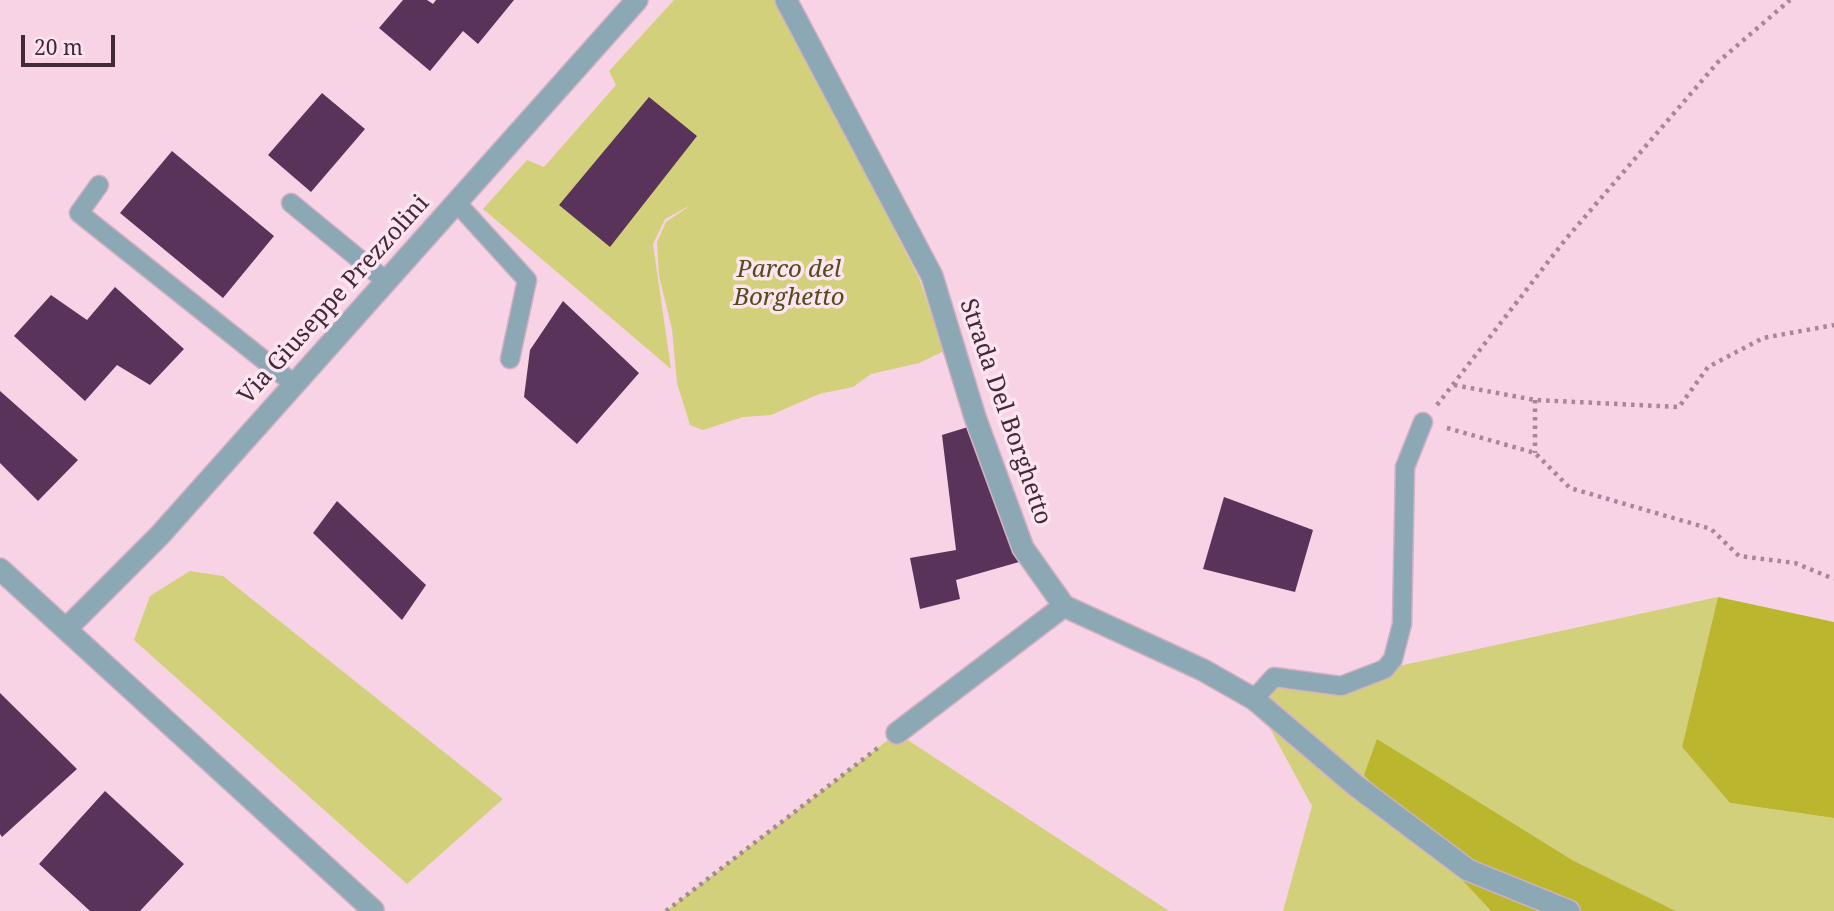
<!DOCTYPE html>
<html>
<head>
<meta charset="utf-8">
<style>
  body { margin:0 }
  #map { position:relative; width:1834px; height:911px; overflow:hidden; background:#f8d3e5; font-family:"Noto Serif",serif }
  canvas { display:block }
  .scale { position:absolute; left:21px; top:35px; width:94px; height:32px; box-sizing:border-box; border:4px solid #412a36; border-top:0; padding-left:9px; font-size:21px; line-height:24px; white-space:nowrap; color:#412a36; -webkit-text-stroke:5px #fee4f0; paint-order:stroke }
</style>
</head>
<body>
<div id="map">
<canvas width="1834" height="911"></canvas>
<div class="scale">20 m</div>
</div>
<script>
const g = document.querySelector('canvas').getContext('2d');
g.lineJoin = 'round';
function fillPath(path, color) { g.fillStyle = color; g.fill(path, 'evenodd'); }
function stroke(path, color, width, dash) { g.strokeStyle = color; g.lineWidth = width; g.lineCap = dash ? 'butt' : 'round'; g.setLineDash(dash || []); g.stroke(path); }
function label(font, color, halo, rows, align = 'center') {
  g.font = font + ' "Noto Serif",serif'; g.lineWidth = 7; g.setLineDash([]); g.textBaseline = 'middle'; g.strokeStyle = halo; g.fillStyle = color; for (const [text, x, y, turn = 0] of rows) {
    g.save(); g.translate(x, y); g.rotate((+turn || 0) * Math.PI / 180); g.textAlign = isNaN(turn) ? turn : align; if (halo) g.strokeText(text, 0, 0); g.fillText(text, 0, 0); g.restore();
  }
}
const green = new Path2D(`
  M674 0H776L919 278 944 351 919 363 871 374 853 387 819 394 771 415 743 417 703 430 690 425 677 383 672 329 659 276 657 242 666 222 691 205 665 219 653 244 671 369 483 209 527 160 544 167 616 85 609 71Z
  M190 571 223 576 503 799 407 884 134 640 150 596Z
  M1718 597 1682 747 1730 803 1834 818V911H1676L1572 860 1365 775 1491 911H1283L1312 806 1254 699 1274 677 1341 686 1385 669Z
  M897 733 1169 911H666Z`);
const forest = new Path2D(`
  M1718 597 1834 622V818L1730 803 1682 747Z
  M1377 739 1572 860 1676 911H1491L1364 775Z`);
const building = new Path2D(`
  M403 0H427L433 4 436 0H514L478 44 463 31 430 71 379 28Z
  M322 93 365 129 311 192 268 155Z
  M649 97 697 136 610 247 559 205Z
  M172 151 274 236 223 298 120 213Z
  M115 287 184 349 150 385 117 365 85 401 14 336 51 295 87 320Z
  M563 301 639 373 577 444 524 397 530 350Z
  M0 391 78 460 38 501 0 463Z
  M968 427 1019 562 956 580 960 599 920 609 910 558 956 550 942 435Z
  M1224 497 1313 530 1295 592 1203 569Z
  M337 501 426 585 402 620 313 533Z
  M0 693 77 769 2 837 0 834Z
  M105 791 184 864 140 911H90L39 864Z`);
const path = new Path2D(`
  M1454 385 1535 400 1679 407 1708 367 1763 338 1834 325
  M1535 400V453
  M1437 405 1565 240 1718 62 1790 0
  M1447 428 1535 453 1570 488 1711 529 1739 556 1795 563 1834 579
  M666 911 879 747`);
const lane = new Path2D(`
  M99 185 79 213 294 384
  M456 202 527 280 510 359
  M291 203 386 281
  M1254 699 1274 677 1341 686 1385 669 1393 659 1402 624 1405 467 1423 422`);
const street = new Path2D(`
  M786 0 932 276 975 417 1023 548 1064 606 1203 670 1254 699 1355 785 1468 870 1569 911
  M0 569 373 910
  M66 629 160 535 637 0
  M897 733 1064 606`);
const parkNames = [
  ["Parco del",789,270],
  ["Borghetto",789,298]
];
const streetNames = [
  ["Via Giuseppe Prezzolini",334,300,-48],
  ["Strada Del Borghetto",1005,412,71]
];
fillPath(green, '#d2d07b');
fillPath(forest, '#bab62e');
fillPath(building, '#593359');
stroke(lane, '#d3b1c2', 21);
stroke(street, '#d3b1c2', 24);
stroke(path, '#a58796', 4.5, [3.5, 5]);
stroke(lane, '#8ca8b5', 18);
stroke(street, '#8ca8b5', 21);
label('italic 24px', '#504e1b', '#fee4f0', parkNames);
label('24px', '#412a36', '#fee4f0', streetNames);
</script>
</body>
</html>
